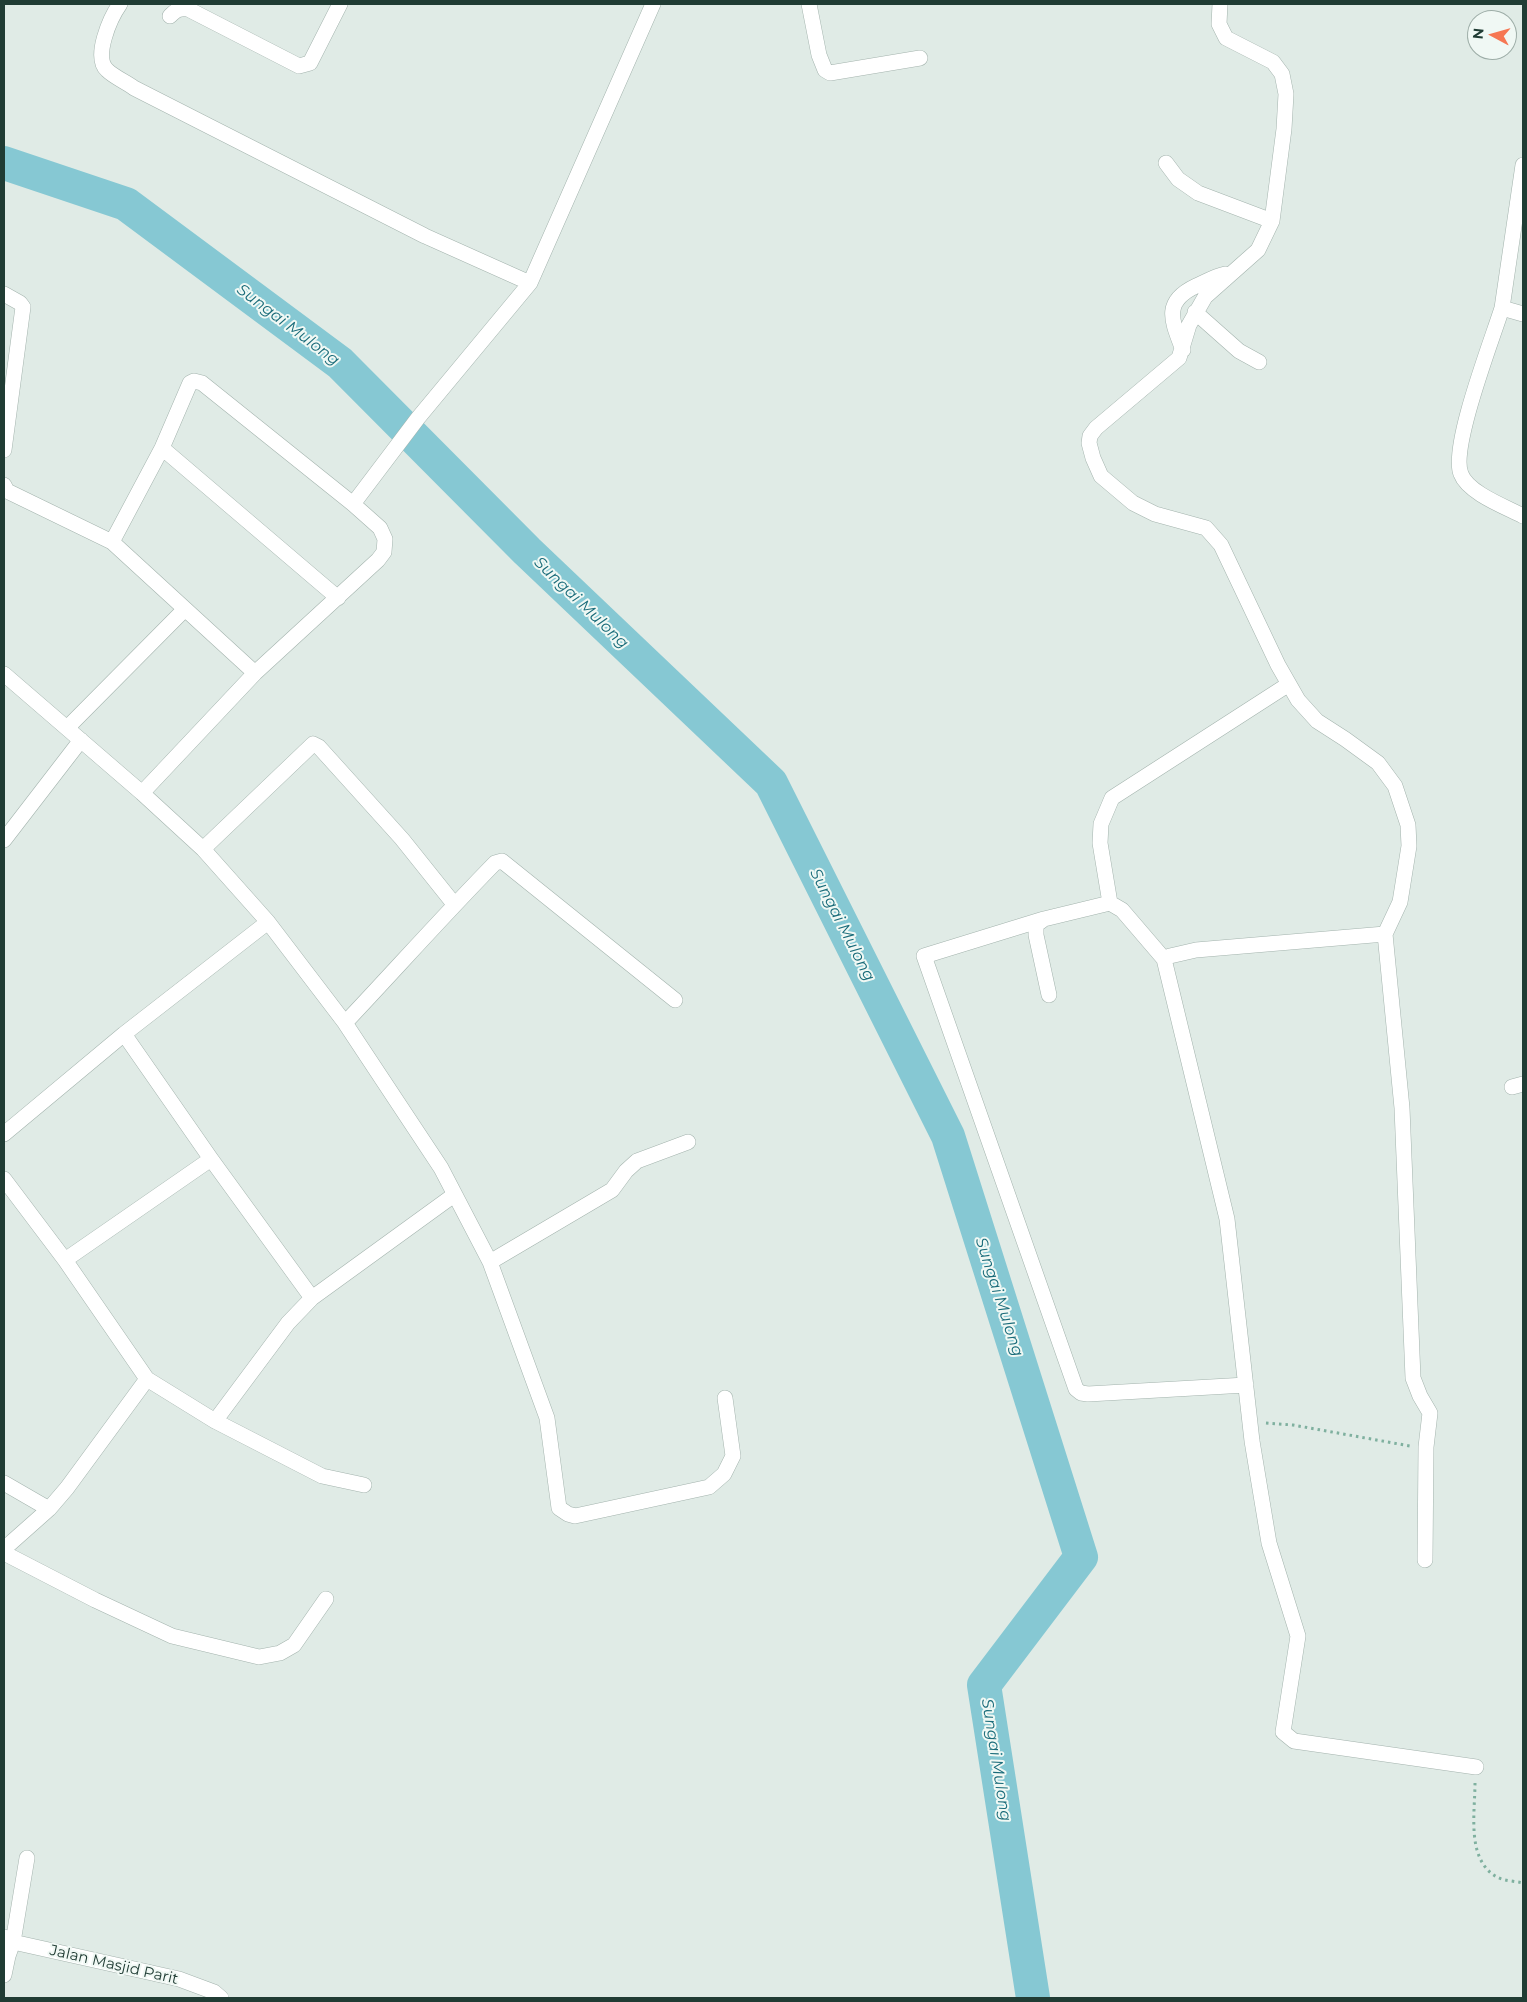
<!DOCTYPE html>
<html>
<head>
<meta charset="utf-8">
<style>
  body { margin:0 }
  #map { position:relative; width:1527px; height:2002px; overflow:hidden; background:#e0ebe6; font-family:Montserrat,sans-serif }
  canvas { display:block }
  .frame { position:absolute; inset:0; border:5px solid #203c34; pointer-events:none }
  .north { position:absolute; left:1467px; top:10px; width:50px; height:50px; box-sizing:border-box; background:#f0f8f4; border:1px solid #9dada7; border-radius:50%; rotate:276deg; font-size:14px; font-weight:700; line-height:20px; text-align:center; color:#203c34 }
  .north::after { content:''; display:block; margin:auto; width:18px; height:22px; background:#f67753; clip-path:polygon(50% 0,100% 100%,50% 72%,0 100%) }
</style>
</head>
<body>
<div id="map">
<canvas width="1527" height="2002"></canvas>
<div class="frame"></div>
<div class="north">N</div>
</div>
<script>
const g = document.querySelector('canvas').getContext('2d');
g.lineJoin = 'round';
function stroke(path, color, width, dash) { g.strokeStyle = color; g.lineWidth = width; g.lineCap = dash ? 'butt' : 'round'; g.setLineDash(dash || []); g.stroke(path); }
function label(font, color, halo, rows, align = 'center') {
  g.font = font + ' Montserrat,sans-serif'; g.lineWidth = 4; g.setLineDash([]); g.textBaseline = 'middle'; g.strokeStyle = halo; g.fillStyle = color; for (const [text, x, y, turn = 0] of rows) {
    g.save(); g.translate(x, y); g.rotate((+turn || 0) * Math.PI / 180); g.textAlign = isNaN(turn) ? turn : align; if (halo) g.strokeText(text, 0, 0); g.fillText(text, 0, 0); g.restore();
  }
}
const river = new Path2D(`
  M4 163 126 204 340 363 527 551 771 783 948 1136 1081 1557 984 1685 1033 1998`);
const path = new Path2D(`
  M1266 1423 1293 1425 1410 1446
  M1475 1783C1475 1813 1466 1860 1497 1877 1504 1881 1515 1881 1523 1883`);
const minor = new Path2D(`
  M120 4C110 18 93 57 107 70 114 77 126 82 134 88L425 236 530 283
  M809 4 819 55 825 70 830 73 920 58
  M1220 4 1219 24 1226 38 1273 62 1282 74 1286 94 1284 129 1272 221 1258 250 1205 297 1189 325 1179 358 1096 428 1090 436 1089 443 1093 458 1101 476 1133 503 1155 514 1206 528 1221 545 1278 665 1298 700 1317 721 1345 739 1378 763 1395 786 1408 825 1409 846 1400 902 1385 934 1402 1108 1413 1378 1420 1396 1430 1413 1426 1447 1425 1560
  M170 16C176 10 179 8 188 9L299 66 310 63 340 4
  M1166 163 1178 179 1198 193 1272 221
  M1523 165 1502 308 1523 314
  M4 294 20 303 23 307 4 450
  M1502 308C1492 340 1450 448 1461 474 1468 493 1506 507 1523 516
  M1195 312 1239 351 1259 362
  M1183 350C1172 321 1162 302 1196 286 1205 282 1215 276 1225 274
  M162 448 338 598
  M4 485 7 491 112 542 255 673 378 560 384 552 385 539 380 528 353 504 202 383 194 381 190 383 162 448 112 542
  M353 504 418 418 530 283 653 4
  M4 674 142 793 203 849 268 922 345 1023 441 1168 490 1262 547 1418 559 1508 568 1514 575 1516 709 1487 724 1474 733 1456 725 1398
  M67 728 185 609
  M142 793 255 673
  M4 840 81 740
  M203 849 313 744 319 747 402 839 454 904
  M1110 903 1100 843 1101 824 1112 798 1289 684
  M1044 919 924 956 1076 1389 1081 1393 1088 1394 1246 1385
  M1385 934 1196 950 1170 956 1164 959 1227 1219 1252 1441 1269 1543 1298 1636 1283 1732 1294 1741 1476 1767
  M1049 995 1036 935V925L1044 919 1110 903 1122 910 1164 959
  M345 1023C395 970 444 915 495 863L502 861 675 1000
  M124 1034 211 1159 312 1298
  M1512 1087 1523 1084
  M4 1134 124 1034 268 922
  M4 1179 65 1260 147 1379
  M65 1260 211 1159
  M490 1262 612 1190 626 1171 637 1161 688 1142
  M215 1421 288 1323 312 1298 454 1195
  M4 1483 49 1509
  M4 1549 49 1509 67 1488 147 1379 215 1421 322 1476 364 1485
  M4 1553 95 1600 172 1636 259 1657 280 1653 294 1645 326 1599
  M4 1937 13 1942 179 1979 214 1992 221 1998
  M4 1975 8 1956 13 1942 27 1858`);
const streetNames = [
  ["Jalan Masjid Parit",114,1965,13]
];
const waterNames = [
  ["Sungai Mulong",288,325,37],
  ["Sungai Mulong",581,603,44],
  ["Sungai Mulong",842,925,63],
  ["Sungai Mulong",999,1297,72],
  ["Sungai Mulong",996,1760,81]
];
stroke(river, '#86c8d3', 34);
stroke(minor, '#a3b3ad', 16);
stroke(path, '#7fb09f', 3, [2.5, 4]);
stroke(minor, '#fff', 15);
label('15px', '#203c34', '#f0f8f4', streetNames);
label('italic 16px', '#196b79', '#f0f8f4', waterNames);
</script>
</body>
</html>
